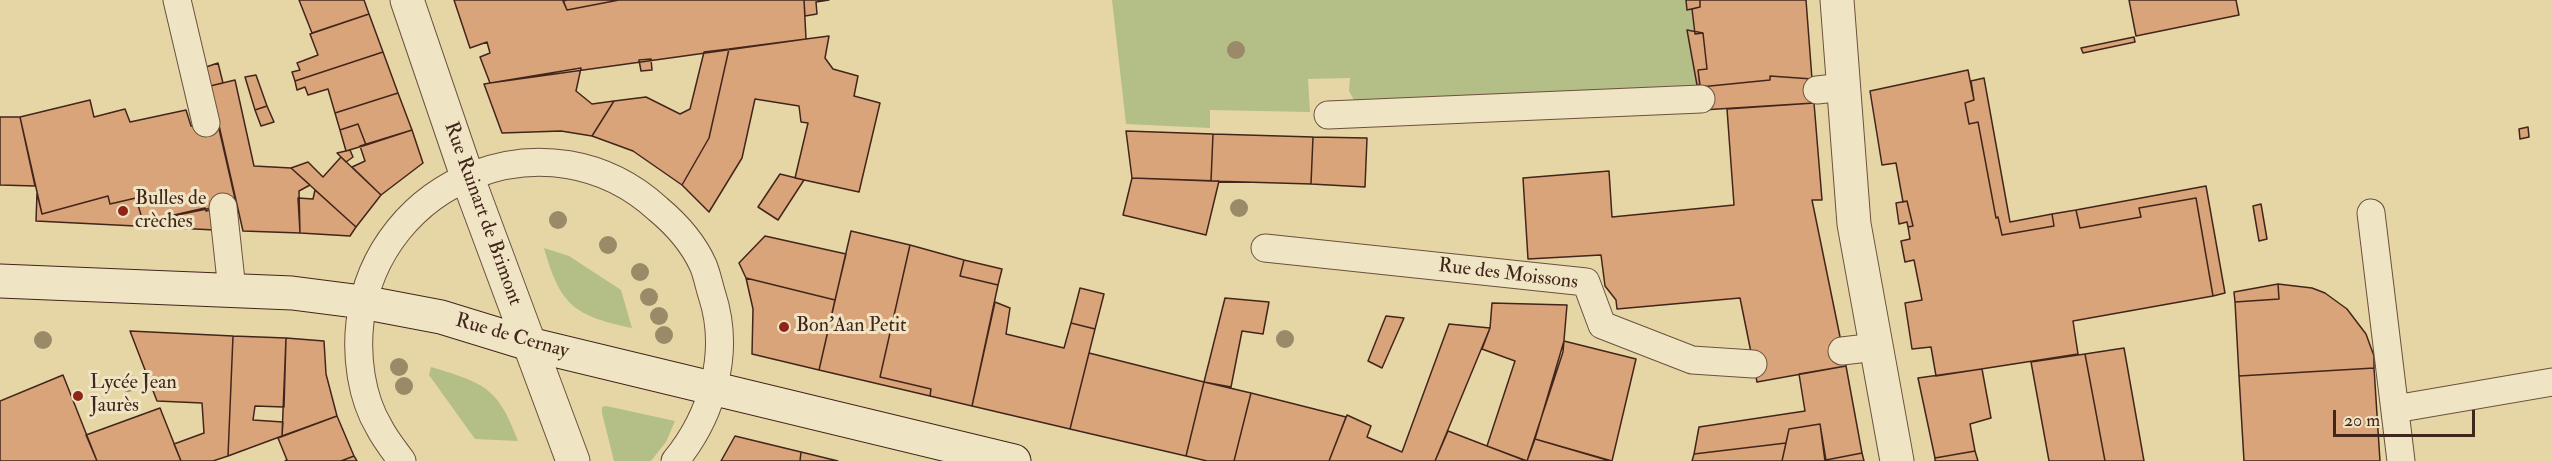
<!DOCTYPE html>
<html>
<head>
<meta charset="utf-8">
<style>
  body { margin:0 }
  #map { position:relative; width:2552px; height:461px; overflow:hidden; background:#e6d6a5; font-family:"IM FELL Double Pica",serif }
  canvas { display:block }
  .scale { position:absolute; left:2333px; top:410px; width:142px; height:27px; box-sizing:border-box; border:3px solid #42251b; border-top:0; padding-left:8px; font-size:18px; line-height:21px; white-space:nowrap; color:#42251b; -webkit-text-stroke:4px #efe4c4; paint-order:stroke }
</style>
</head>
<body>
<div id="map">
<canvas width="2552" height="461"></canvas>
<div class="scale">20 m</div>
</div>
<script>
const g = document.querySelector('canvas').getContext('2d');
g.lineJoin = 'round';
function fillPath(path, color) { g.fillStyle = color; g.fill(path, 'evenodd'); }
function stroke(path, color, width, dash) { g.strokeStyle = color; g.lineWidth = width; g.lineCap = dash ? 'butt' : 'round'; g.setLineDash(dash || []); g.stroke(path); }
function label(font, color, halo, rows, align = 'center') {
  g.font = font + ' "IM FELL Double Pica",serif'; g.lineWidth = 6; g.setLineDash([]); g.textBaseline = 'middle'; g.strokeStyle = halo; g.fillStyle = color; for (const [text, x, y, turn = 0] of rows) {
    g.save(); g.translate(x, y); g.rotate((+turn || 0) * Math.PI / 180); g.textAlign = isNaN(turn) ? turn : align; if (halo) g.strokeText(text, 0, 0); g.fillText(text, 0, 0); g.restore();
  }
}
const green = new Path2D(`
  M1112 0H1686L1687 9H1692L1694 30H1687L1700 91 1354 100 1349 91 1350 78 1308 79 1310 112 1210 110V128L1126 124Z
  M544 248 569 256 621 290 632 328C574 316 560 305 544 248Z
  M431 367C484 383 498 387 518 441L475 439 429 375Z
  M606 406 675 421 666 442 651 461H614L602 413V407Z`);
const building = new Path2D(`
  M299 0H364L369 14 312 33Z
  M454 0H563L567 10 619 0H804L806 39 490 83 480 57 490 53 487 42 470 48Z
  M619 0 567 10 563 1 567 0Z
  M804 0H829L816 2 817 14 805 16Z
  M1686 0H1700V7L1687 10Z
  M1700 0H1806L1812 79 1770 76V80L1700 87 1698 70 1707 69 1703 33 1695 34 1692 9 1700 7Z
  M2129 0H2236L2239 15 2136 36Z
  M369 14 383 52 295 81 292 72 300 70 297 63 318 55 310 34Z
  M1687 30 1703 33 1707 69 1698 70 1700 85H1697Z
  M829 36 825 58 833 69 858 76 854 96 880 103 859 192 795 178 808 123 801 122 799 106 755 99 742 158 709 212 682 185 709 138 729 49Z
  M2134 37 2135 42 2083 53 2081 48Z
  M729 49 709 138 682 185 633 151 592 136 614 101 646 97 680 114 690 109 704 52Z
  M383 52 398 93 335 113 328 89 308 95 305 87 297 90 295 81Z
  M651 59 652 70 641 71 639 60Z
  M218 63 223 83 210 86 206 67Z
  M581 68 576 91 592 104 614 101 592 136 561 131 502 133 484 84Z
  M1968 70 1974 100 1965 103 1969 124 1978 122 1996 218 1998 217 2002 235 2054 226 2052 214 2076 210 2080 228 2141 217 2139 208 2196 198 2213 296 2073 321 2078 354 1936 376 1931 347 1912 349 1905 303 1922 300 1914 260 1905 262 1901 241 1910 239 1908 227 1913 226 1907 201 1903 202 1896 163 1882 165 1870 91Z
  M256 75 267 106 255 110 245 77Z
  M1770 76 1812 79 1817 90 1814 103 1702 110 1700 87 1770 80Z
  M1984 78 2010 222 2052 214 2054 226 2002 235 1998 217 1996 218 1978 122 1969 124 1965 103 1974 100 1971 81Z
  M235 80 254 166 291 168 310 185 299 191 300 233 243 231 210 86Z
  M398 93 412 130 366 145 358 124 340 130 335 113Z
  M90 100 94 117 125 109 130 122 186 110 191 126 217 120 236 203 143 222 136 198 110 204 108 196 42 214 20 117Z
  M1814 103 1822 200H1812L1846 366 1757 382 1740 298 1617 309 1616 300 1605 286 1601 255 1528 259 1523 178 1609 171 1612 217 1734 205 1727 109Z
  M267 106 274 122 261 126 255 110Z
  M0 117H20L35 186 0 185Z
  M358 124 366 145 346 151 340 130Z
  M2528 127 2529 137 2520 139 2519 129Z
  M412 130 423 163 381 195 352 167 365 161 360 146Z
  M1126 131 1213 134 1211 181 1132 178Z
  M1213 134 1313 137 1311 184 1211 181Z
  M1313 137 1367 138 1365 187 1311 184Z
  M350 150 353 157 346 162 337 153Z
  M341 157 381 195 356 227 291 168 308 162 323 177Z
  M780 174 804 180 778 220 758 207Z
  M1132 178 1219 181 1206 235 1123 215Z
  M2206 186 2225 293 2213 296 2196 198 2139 208 2141 217 2080 228 2076 210Z
  M315 190 356 227 350 236 300 233 298 198 313 199Z
  M37 193 42 214 108 196 110 204 136 198 143 222 205 208 206 211 211 210 215 230 36 221Z
  M1907 201 1913 226 1908 227 1907 222 1899 224 1896 203Z
  M2261 204 2267 239 2259 241 2253 206Z
  M851 231 910 245 880 377 931 389 930 396 819 370Z
  M765 236 846 254 835 300 746 278 739 263Z
  M910 245 964 260 960 276 998 285 972 406 930 396 931 389 880 377Z
  M964 260 1002 269 998 285 960 276Z
  M746 278 835 300 819 370 752 354 753 309Z
  M2278 284 2279 299 2235 302 2234 292Z
  M2278 284 2312 288 2325 293 2347 309 2366 334 2374 356V368L2239 376 2235 302 2279 299Z
  M1080 288 1104 294 1095 329 1071 323Z
  M1225 298 1269 302 1263 334 1242 331 1231 387 1204 382Z
  M995 302 1010 308 1006 334 1064 348 1071 323 1095 329 1070 429 972 406Z
  M1492 303 1567 305 1563 352 1527 461 1487 446 1515 361 1482 349 1490 328Z
  M1386 316 1404 318 1382 368 1368 361Z
  M1449 324 1490 328 1435 461H1329L1347 415 1371 426 1367 437 1402 452Z
  M130 331 233 336 228 456 213 461H181L174 444 204 433 202 403 157 401Z
  M233 336 286 338 284 407 255 406 253 420 283 422 282 436 228 456Z
  M286 338 324 341 326 374 337 416 282 436Z
  M1564 341 1636 359 1612 461 1535 439Z
  M2124 348 2144 461H2105L2085 354Z
  M1089 353 1204 382 1186 456 1070 429Z
  M2085 354 2105 461H2049L2031 362Z
  M1846 366 1862 453 1826 460 1820 424 1789 429 1786 443 1694 454 1699 427 1805 411 1799 374Z
  M2374 368 2380 461H2244L2239 376Z
  M1982 369 1991 418 1970 424 1975 451 1935 458 1918 378Z
  M63 375 97 461H0V401Z
  M1204 382 1251 393 1234 461H1207L1186 456Z
  M1251 393 1346 417 1329 461H1234Z
  M160 408 181 461H97L86 435Z
  M337 416 354 456 341 461H285L287 460 278 438Z
  M1820 424 1825 461H1782L1789 429Z
  M1448 431 1526 461H1435Z
  M735 436 801 452 800 461H721Z
  M1535 439 1610 461H1527Z
  M1786 443 1782 461H1692L1694 454Z
  M1975 451 1978 461H1935V458Z
  M801 452 838 461H800Z
  M1862 453 1864 461H1825L1826 460Z
  M354 456 357 461H341Z`);
const lane = new Path2D(`
  M177 0 206 123
  M1817 90 1844 87
  M1328 115 1701 99
  M223 207 232 290
  M2371 213 2401 461
  M1265 248 1586 282 1602 325 1692 360 1753 364
  M1842 351 1876 347
  M2395 409 2552 382
  M402 461C394 450 385 439 379 427 361 397 356 356 360 322 377 178 550 110 658 209 676 224 693 243 703 265 707 274 709 286 712 295 731 353 712 416 675 461`);
const street = new Path2D(`
  M407 0 467 176 573 461
  M1837 0 1854 224 1897 461`);
const secondary = new Path2D(`
  M0 281 292 293 362 302 441 317 529 344 1014 461`);
const trees = [
  [1236,50],
  [1239,208],
  [558,220],
  [608,245],
  [640,272],
  [649,297],
  [659,316],
  [664,335],
  [1285,339],
  [43,340],
  [399,367],
  [128,383],
  [404,386]
];
const markers = [
  [123,211,6,"#8f2418"],
  [784,327,6,"#8f2418"],
  [78,396,6,"#8f2418"]
];
const poiNames = [
  ["Bulles de",135,200],
  ["crèches",135,223],
  ["Bon'Aan Petit",796,327],
  ["Lycée Jean",90,384],
  ["Jaurès",90,407]
];
const streetNames = [
  ["Rue Ruinart de Brimont",482,214,70],
  ["Rue des Moissons",1508,275,7],
  ["Rue de Cernay",512,337,16]
];
fillPath(green, '#b4be87');
fillPath(building, '#d9a479');
stroke(building, '#42251b', 1.5);
stroke(lane, '#6b513e', 29);
stroke(street, '#6b513e', 35);
stroke(secondary, '#42251b', 35);
stroke(lane, '#efe4c4', 27);
stroke(street, '#efe4c4', 33);
stroke(secondary, '#efe4c4', 33);
g.fillStyle = '#9b8a68';
for (const [x, y] of trees) { g.beginPath(); g.arc(x, y, 9, 0, 2 * Math.PI); g.fill(); }
for (const [x, y, r, color] of markers) { const dot = new Path2D(); dot.arc(x, y, r, 0, 2 * Math.PI); g.fillStyle = color; g.fill(dot); stroke(dot, '#efe4c4', 2); }
label('20px', '#42251b', '#efe4c4', poiNames, 'left');
label('20px', '#42251b', '#efe4c4', streetNames);
</script>
</body>
</html>
